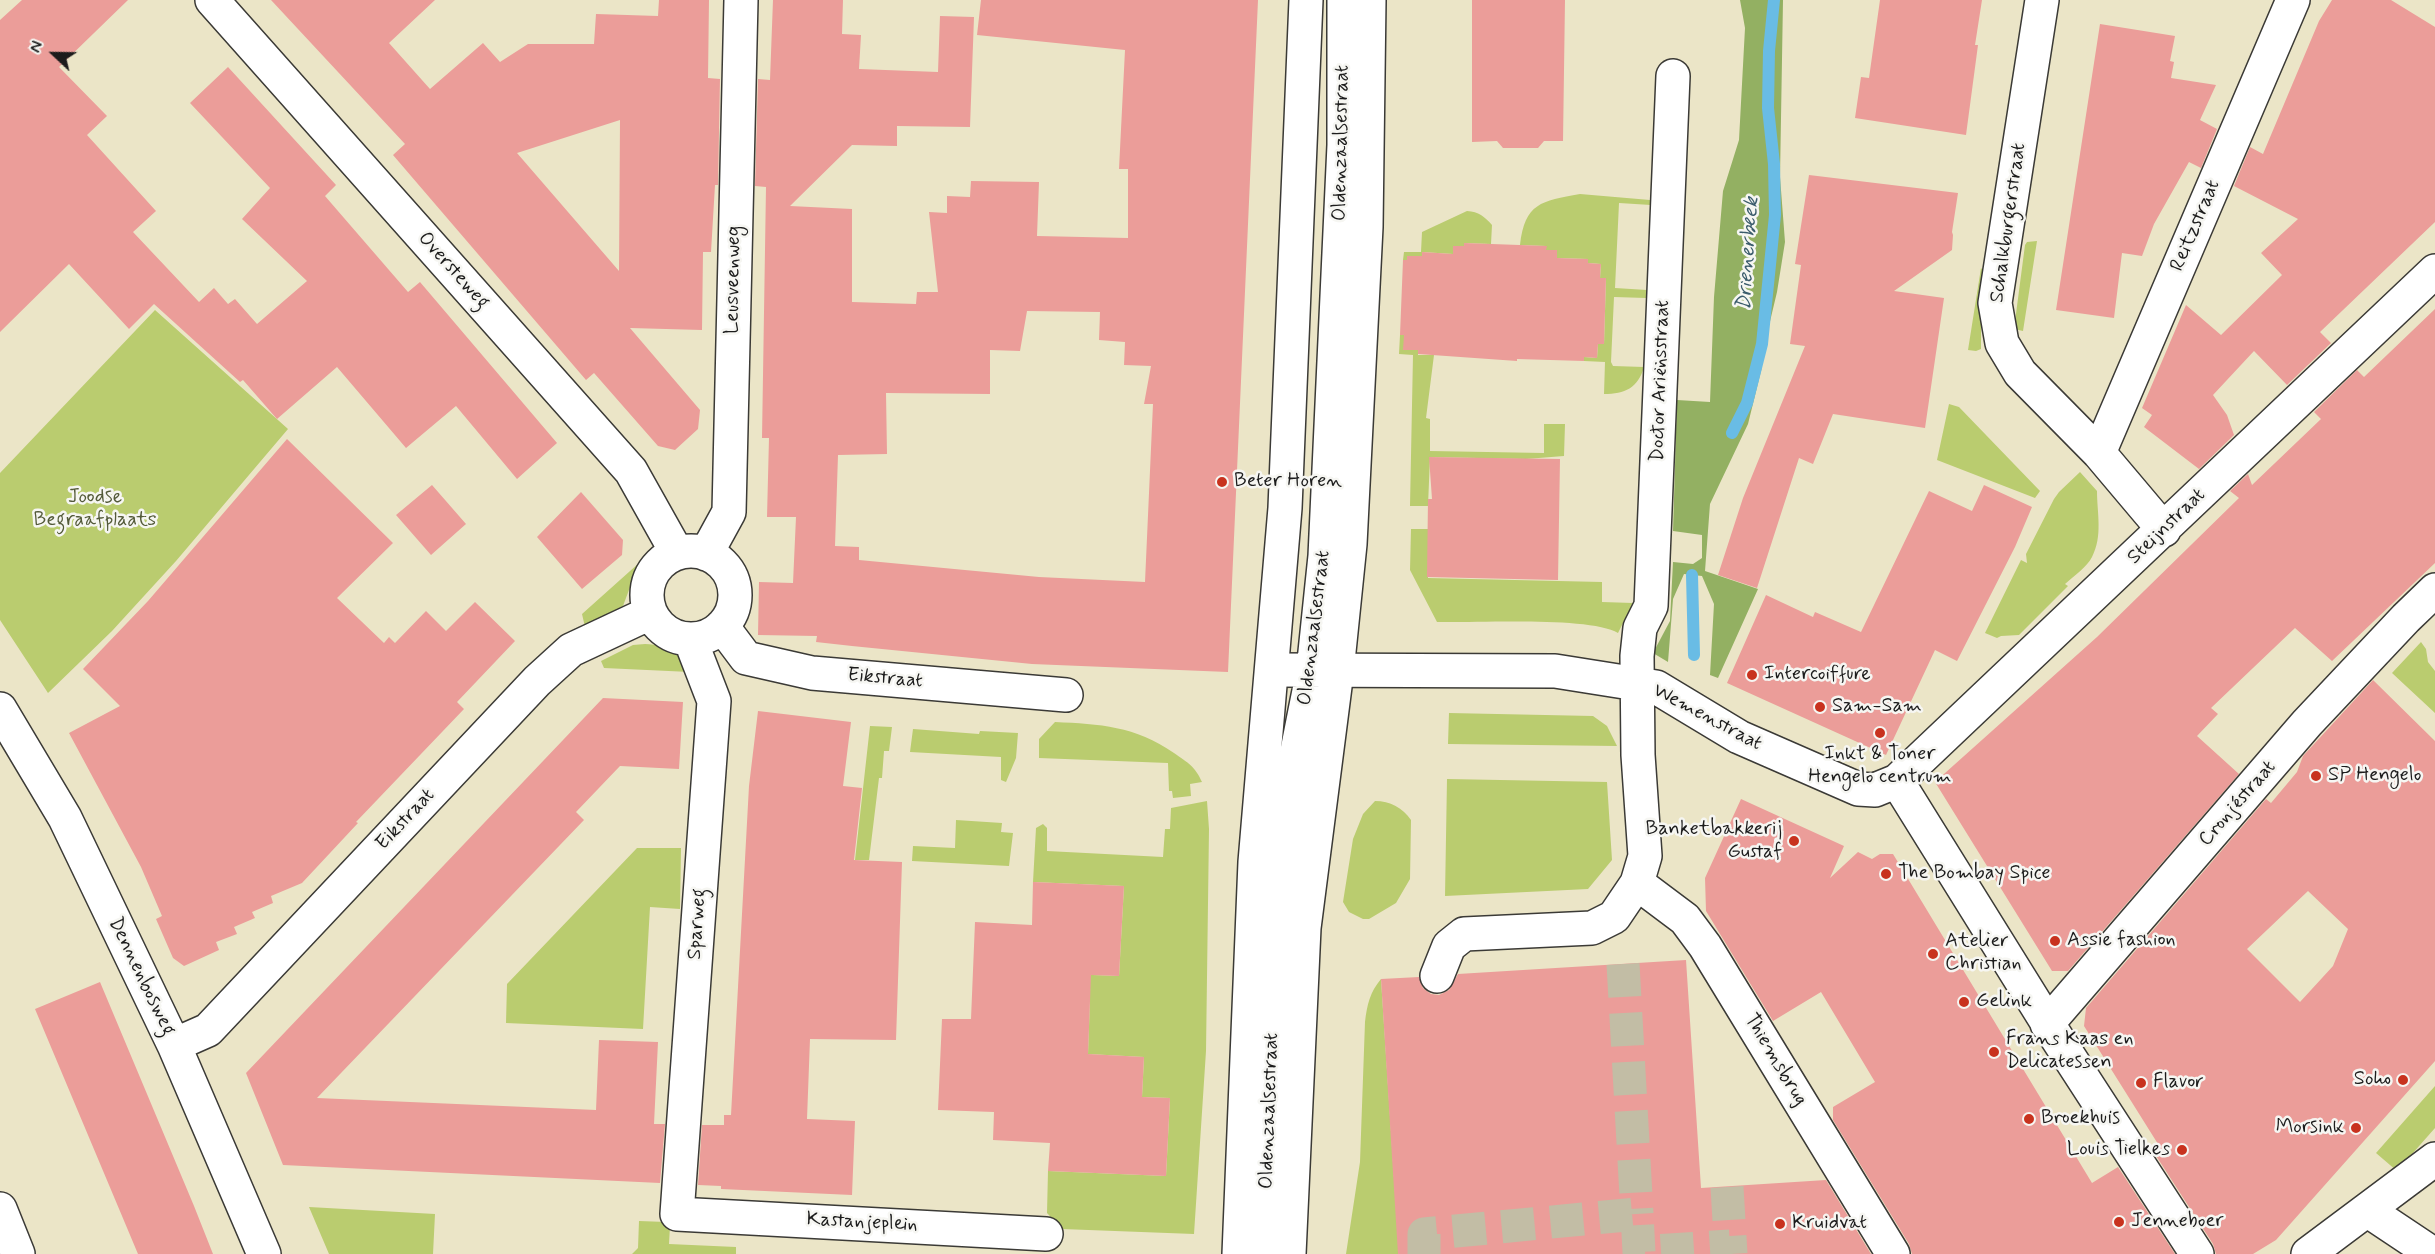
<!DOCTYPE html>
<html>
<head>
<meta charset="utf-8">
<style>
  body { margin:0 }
  #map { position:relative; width:2435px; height:1254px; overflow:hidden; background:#ebe5c7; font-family:Mynerve,sans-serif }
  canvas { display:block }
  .north { position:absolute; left:24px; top:24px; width:60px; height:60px; -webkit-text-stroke:4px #f6f6f2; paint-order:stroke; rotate:292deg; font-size:16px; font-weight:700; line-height:24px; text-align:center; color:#1c1c1c }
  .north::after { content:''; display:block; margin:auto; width:21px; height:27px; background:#1c1c1c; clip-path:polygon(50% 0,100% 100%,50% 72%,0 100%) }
</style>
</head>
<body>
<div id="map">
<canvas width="2435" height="1254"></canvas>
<div class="north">N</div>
</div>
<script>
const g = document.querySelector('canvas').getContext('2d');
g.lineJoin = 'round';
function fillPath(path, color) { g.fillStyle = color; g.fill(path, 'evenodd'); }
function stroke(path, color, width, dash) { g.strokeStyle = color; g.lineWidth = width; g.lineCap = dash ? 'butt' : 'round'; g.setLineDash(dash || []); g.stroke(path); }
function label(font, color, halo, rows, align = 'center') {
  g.font = font + ' Mynerve,sans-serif'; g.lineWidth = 5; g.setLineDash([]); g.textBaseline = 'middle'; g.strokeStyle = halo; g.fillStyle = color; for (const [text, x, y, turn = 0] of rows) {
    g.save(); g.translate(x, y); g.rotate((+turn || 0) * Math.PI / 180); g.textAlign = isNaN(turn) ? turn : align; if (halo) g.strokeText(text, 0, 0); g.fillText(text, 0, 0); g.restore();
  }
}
const green = new Path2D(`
  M1580 194 1650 200 1651 205 1619 203 1615 288 1647 290 1646 298 1614 297 1611 362 1613 366 1644 367C1638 388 1625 394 1604 394L1605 362 1584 361V357L1597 358 1598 344H1604L1606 278H1600L1601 264 1588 263V259L1557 258V250H1546V246L1520 245C1525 203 1541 201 1580 194Z
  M1467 211C1479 212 1484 216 1492 225L1491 244 1464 243V246H1453V254L1422 252V256H1408L1407 260H1403L1404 252H1421L1422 232Z
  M2037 241 2023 331 2014 329 2025 245 2027 242Z
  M1981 268 1989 278 1981 327V349L1976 351 1968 350Z
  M155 310 288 429 176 561 112 631 48 693 0 620V473Z
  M1400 335H1404V350H1418V355H1434L1426 418 1430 419V451L1544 453V424H1565L1564 456 1526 459 1430 457 1428 506H1410L1413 355 1399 354Z
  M1949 404 1959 407 2040 491 2035 498 1937 460Z
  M2080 472 2097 491C2097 513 2103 536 2092 557 2087 567 2074 576 2065 584L2068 586 2019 635 2001 636 1997 638 1985 633 2021 560 2027 563 2026 554 2054 499 2059 492Z
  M1411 529H1428V578L1602 582V602L1633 603 1618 633C1591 616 1474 623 1437 622L1410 570Z
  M639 563 623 606 585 627 582 614Z
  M2421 642 2426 649 2428 662 2435 671V713L2392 673Z
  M645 644C669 645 679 651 690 672L604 668 601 661 633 645Z
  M1449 713 1593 716 1607 726 1617 746 1448 744Z
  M1055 722C1100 724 1135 726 1174 753 1188 763 1195 766 1202 782L1190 784 1191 796 1173 798 1172 791H1169L1168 763 1039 758V739Z
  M870 726 892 727 889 751H884L882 778H879L869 860H855Z
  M913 729 979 734 980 731 1018 733 1016 758 1006 782 1001 780V757L910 752Z
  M1447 779 1607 782 1612 860 1588 889 1445 896Z
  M1207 801 1209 829 1206 1051 1194 1234 1062 1229 1047 1213 1048 1171 1166 1176 1170 1098 1142 1097 1144 1057 1088 1054 1090 998 1066 997 1067 974 1119 976 1124 886 1033 882 1036 828 1043 824 1047 828V851L1163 857 1165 829H1170L1171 808Z
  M1375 801C1390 801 1403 808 1411 820L1410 879 1396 903 1369 919H1363L1349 912 1343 902 1353 839 1363 814Z
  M956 820 1002 823 1001 832 1013 833 1009 866 912 861 913 846 955 848Z
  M637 848H681L680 909 650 907 643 1029 506 1023 507 984Z
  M1381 979 1399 1254H1346L1360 1162 1365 1022C1367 1005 1370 992 1381 979Z
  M2435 1086V1128L2397 1171 2376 1153Z
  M309 1207 435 1214 433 1254H329Z
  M639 1221 666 1222 670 1226 669 1244 736 1247V1254H632L638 1248Z`);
const forest = new Path2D(`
  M1740 0H1783L1780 177 1785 242 1777 292 1762 355V367L1748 424 1710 504 1705 571 1758 589 1718 678 1710 675 1714 604 1702 576 1684 574 1673 599 1668 662 1653 653 1670 621 1673 562 1693 564 1702 558V535L1673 531 1677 400 1710 402 1714 297 1723 191 1739 140 1745 28Z`);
const stream = new Path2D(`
  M1732 433 1747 403 1762 344 1775 215 1774 164 1768 108 1769 51 1774 0
  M1692 575 1694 655`);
const building = new Path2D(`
  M22 0H128L59 67 107 116 87 135 156 211 133 232 199 302 214 288 228 304 235 299 257 324 307 281 242 219 270 188 190 103 228 67 336 185 325 196 408 292 420 282 557 443 517 479 456 406 406 448 337 367 277 419 243 380 240 382 154 304 129 329 69 264 0 332V20Z
  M271 0H435L389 43 430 89 483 43 500 62 528 44H594L596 14 658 16 659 0H709L708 78 720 79 718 185H715L711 252H703L702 330 630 328 700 410 698 429 675 450 658 446 594 373 586 380 393 155 405 144ZM620 120 619 271 517 153Z
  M773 0H843L842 34 861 35 859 69 938 72 940 16 974 17 970 127 897 126V146L852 145 790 206 852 209V302L916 304 917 292H938L929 212 947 213V196L970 197 971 181 1039 182 1037 236 1128 238V169H1119L1125 50 977 35 981 0H1258L1228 672 1032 664 852 646 816 642 817 636 758 635 759 582 793 583 796 517H767L769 438H762L766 187 755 186 758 79 770 80ZM1027 311 1100 312 1099 340 1125 342 1124 365 1151 366 1144 404H1153L1145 582 1039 577 859 560V547L835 546 838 455 887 454 886 393 990 394V350L1020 351Z
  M1472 0H1565L1563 141H1544L1538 148H1503L1497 141 1472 142Z
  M1880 0H1982L1975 45H1978L1966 135 1855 118 1861 77 1869 78Z
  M2332 0H2391L2435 27V222L2320 332 2331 343 2287 385 2254 351 2213 395 2227 415 2234 435 2199 469 2144 427 2152 415 2142 408 2186 305 2221 335 2282 275 2261 253 2298 219 2234 186 2250 147 2263 154 2319 21Z
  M2100 24 2175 36 2170 61 2174 62 2171 78 2216 85 2200 120 2217 129 2201 168 2189 162 2154 224 2142 256 2122 253 2114 318 2056 310Z
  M1809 175 1958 193 1952 232 1953 235 1952 250 1894 291 1944 298 1925 428 1833 414 1813 464 1799 458 1757 588 1718 575 1743 498 1805 346 1790 344 1801 265 1795 264Z
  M1464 243 1547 246 1546 250H1557V258L1588 259V263L1601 264 1600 278H1606L1604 344H1598L1597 358 1584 357V361L1517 359V361L1418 354V350H1403L1404 335H1400L1403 260H1407V256H1422V252L1453 254V246H1464Z
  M2435 309V563L2332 661 2295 628 2211 708 2218 714 2197 736 2239 774 2068 971H2052L1935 782 2097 637 2239 498 2230 491 2248 474 2252 485 2321 419 2314 412 2357 370 2364 377Z
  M287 439 393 543 337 598 384 643 389 637 395 643 426 611 446 631 475 602 515 641 457 702 464 709 356 822 358 823 302 883 271 896 273 903 252 912 255 918 234 927 237 934 216 942 219 950 184 966 173 958 156 919 162 916 141 867 69 733 120 706 83 669 148 601Z
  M1429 457 1560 459 1558 580 1427 577 1428 499H1432Z
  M432 485 466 524 431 555 396 515Z
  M1984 485 2032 507 2015 547 1957 661 1935 650 1886 755 1727 683 1766 595 1813 617 1815 612 1861 632 1929 491 1972 511Z
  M581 492 623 540 622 555 582 589 537 537Z
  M2373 680 2435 741V1061L2276 1240 2253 1254H2216L2213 1244 2151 1148 2158 1144 2084 1026 2086 1008 2266 799 2271 803 2297 772 2303 756ZM2308 891 2348 929 2333 966 2300 1002 2247 949Z
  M603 698 683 702 679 769 620 766 576 812 584 820 317 1098 596 1110 599 1040 658 1042 654 1124H665L660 1183 283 1165 246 1073Z
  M758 711 851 722 843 786 862 788 854 860 902 862 896 1040 810 1039 807 1119 855 1121 852 1195 721 1189V1186L698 1185 702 1125H724V1115H731L749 786Z
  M1741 799 1844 846 1830 878 1858 852 1872 859 1880 854H1893L2092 1183 2118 1167 2175 1254H1912L1909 1244 1833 1120V1107L1875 1082 1821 992 1773 1021 1706 911 1705 878Z
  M1033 882 1124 886 1119 976 1091 975 1088 1054 1144 1057 1142 1097 1170 1098 1166 1176 1048 1171 1050 1143 993 1140 994 1112 938 1110 942 1019H971L975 922 1032 925Z
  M1686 960 1701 1188 1826 1180 1871 1254H1398L1381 979 1419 977 1423 988 1431 994 1439 995 1449 990 1458 974Z
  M100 982 194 1206 213 1254H138L35 1009Z`);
const minorTunnel = new Path2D(`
  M1623 964 1637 1214
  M1727 1187 1731 1254
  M1424 1254V1234L1637 1214 1639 1252 1730 1246`);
const minor = new Path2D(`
  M212 0 631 471 677 553
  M2042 0 1995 303 2002 343 2020 373 2099 453 2164 530
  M2099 453 2293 0
  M647 595a44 44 0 1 1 88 0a44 44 0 1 1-88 0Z
  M706 554 729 512 741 0
  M722 626 746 658 812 673 1066 695
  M690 639 714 701 677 1214 1046 1234
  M1272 670 1555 671 1656 687 1739 737 1858 789 1875 790 1897 781 2435 271
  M0 709 65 818 174 1045 264 1254
  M1897 781 2055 1035 2197 1254
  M1637 883 1685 919 1705 946 1893 1254
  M1437 976 1449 946 1464 934 1592 928 1614 917 1637 883 1645 856 1638 755 1637 656 1640 628 1651 606 1673 76
  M2047 1024 2307 723 2406 618 2435 590
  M174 1045 208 1030 537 681 571 650 650 613
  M0 1209 18 1254
  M2367 1210 2433 1254
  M1265 1254 1268 1135 1278 927 1296 756 1313 671 1325 556 1344 145V0
  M2308 1254 2435 1159`);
const major = new Path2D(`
  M1239 1254 1255 862 1285 508 1306 0
  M1289 1254 1304 928 1337 671 1350 544 1366 227 1369 0`);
const markers = [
  [1222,482,6,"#c8321e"],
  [1752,675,6,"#c8321e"],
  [1820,707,6,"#c8321e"],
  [1880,733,6,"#c8321e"],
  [2316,776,6,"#c8321e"],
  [1794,841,6,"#c8321e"],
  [1886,874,6,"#c8321e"],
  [2055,941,6,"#c8321e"],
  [1933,954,6,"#c8321e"],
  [1964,1002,6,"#c8321e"],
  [1994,1052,6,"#c8321e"],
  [2403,1080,6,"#c8321e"],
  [2141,1083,6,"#c8321e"],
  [2029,1119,6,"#c8321e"],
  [2356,1128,6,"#c8321e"],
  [2182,1150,6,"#c8321e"],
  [2119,1222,6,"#c8321e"],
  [1780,1224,6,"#c8321e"]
];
const streetNames = [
  ["Oldenzaalsestraat",1342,143,-89],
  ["Schalkburgerstraat",2009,223,-82],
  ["Reitzstraat",2196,226,-67],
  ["Oversteweg",453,271,48],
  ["Leusveenweg",734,280,-89],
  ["Doctor Ariënsstraat",1661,381,-88],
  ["Steijnstraat",2167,527,-44],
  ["Oldenzaalsestraat",1315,628,-83],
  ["Eikstraat",885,679,5],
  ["Wemenstraat",1707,718,28],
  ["Cronjéstraat",2238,804,-49],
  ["Eikstraat",406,820,-47],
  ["Sparweg",698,924,-86],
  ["Dennenbosweg",141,977,64],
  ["Thiemsbrug",1775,1060,59],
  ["Oldenzaalsestraat",1270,1111,-88],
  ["Kastanjeplein",862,1223,3]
];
const poiNames = [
  ["Beter Horen",1234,482],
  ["Intercoiffure",1764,675],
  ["Sam-Sam",1832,707],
  ["Inkt & Toner",1880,755,"center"],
  ["Hengelo centrum",1880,778,"center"],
  ["SP Hengelo",2328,776],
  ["Banketbakkerij",1782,830,"right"],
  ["Gustaf",1782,853,"right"],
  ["The Bombay Spice",1898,874],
  ["Assie fashion",2067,941],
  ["Atelier",1945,942],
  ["Christian",1945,965],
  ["Gelink",1976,1002],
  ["Frans Kaas en",2006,1040],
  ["Delicatessen",2006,1063],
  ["Soho",2391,1080,"right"],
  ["Flavor",2153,1083],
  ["Broekhuis",2041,1119],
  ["Morsink",2344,1128,"right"],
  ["Louis Tielkes",2170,1150,"right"],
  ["Jenneboer",2131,1222],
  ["Kruidvat",1792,1224]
];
const parkNames = [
  ["Joodse",95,498],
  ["Begraafplaats",95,521]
];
const waterNames = [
  ["Drienerbeek",1749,254,-86]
];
fillPath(green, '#bacc6f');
fillPath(forest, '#93b062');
stroke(stream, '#69bce5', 12);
fillPath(building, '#eb9d99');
stroke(minorTunnel, '#c2bda5', 33, [33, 16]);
stroke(minor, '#3b3a36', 36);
stroke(major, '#3b3a36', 36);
stroke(minor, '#fff', 33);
stroke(major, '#fff', 33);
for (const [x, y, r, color] of markers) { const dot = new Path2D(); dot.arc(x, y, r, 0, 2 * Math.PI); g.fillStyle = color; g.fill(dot); stroke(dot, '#f6f6f2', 2); }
label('20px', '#1c1c1c', '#f6f6f2', streetNames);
label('20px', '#1c1c1c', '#f6f6f2', poiNames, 'left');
label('20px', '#535a39', '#f6f6f2', parkNames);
label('italic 21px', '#3b5c6c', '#f6f6f2', waterNames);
</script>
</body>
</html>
